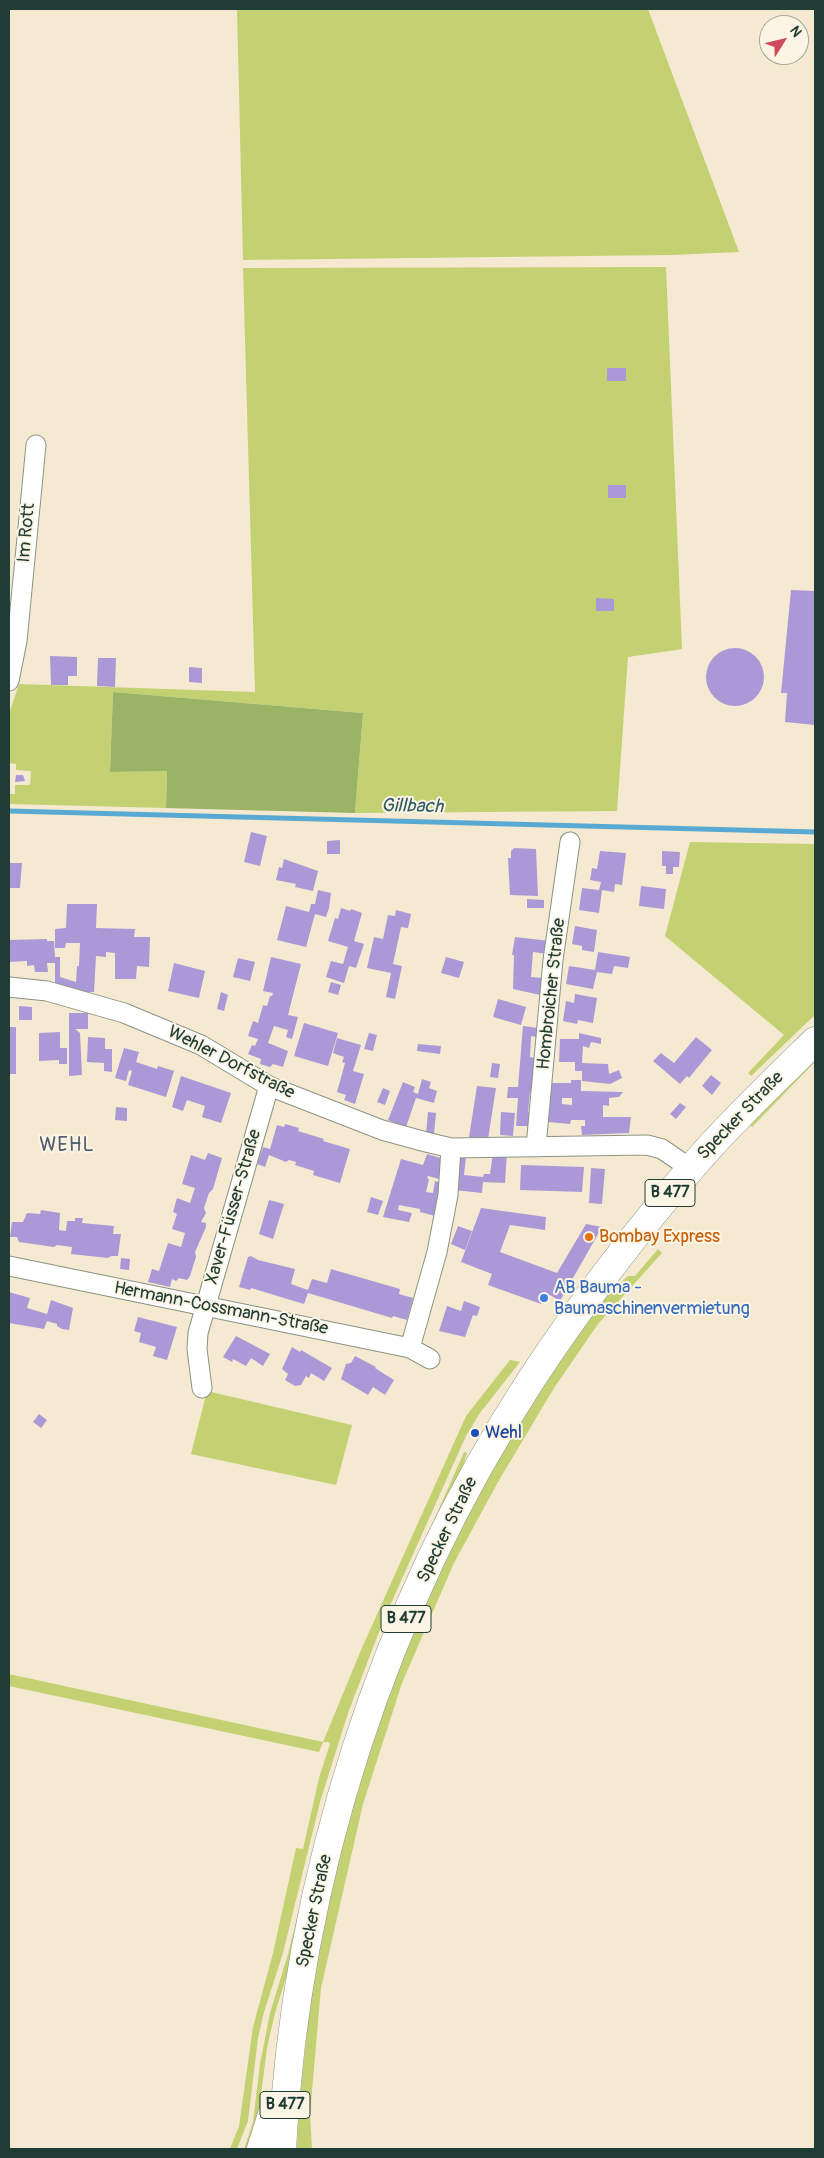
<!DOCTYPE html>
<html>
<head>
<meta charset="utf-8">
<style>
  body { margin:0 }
  #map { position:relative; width:824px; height:2158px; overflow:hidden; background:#f5ead1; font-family:Pangolin,sans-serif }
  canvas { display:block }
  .frame { position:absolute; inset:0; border:10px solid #1f3d34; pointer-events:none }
  .north { position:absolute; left:759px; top:15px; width:50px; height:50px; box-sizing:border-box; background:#fcf5e5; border:1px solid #a4ab9e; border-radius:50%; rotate:54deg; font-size:14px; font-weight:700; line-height:20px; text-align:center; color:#1f3d34 }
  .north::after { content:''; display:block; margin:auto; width:18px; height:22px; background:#d1495b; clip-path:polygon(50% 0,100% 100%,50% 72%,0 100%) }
</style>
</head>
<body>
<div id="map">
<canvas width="824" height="2158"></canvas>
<div class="frame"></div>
<div class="north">N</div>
</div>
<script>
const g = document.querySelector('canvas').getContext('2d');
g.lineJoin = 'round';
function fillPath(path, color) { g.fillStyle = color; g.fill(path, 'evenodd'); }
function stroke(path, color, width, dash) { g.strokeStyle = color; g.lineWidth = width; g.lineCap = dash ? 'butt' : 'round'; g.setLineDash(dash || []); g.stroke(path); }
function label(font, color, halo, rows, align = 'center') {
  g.font = font + ' Pangolin,sans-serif'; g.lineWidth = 4; g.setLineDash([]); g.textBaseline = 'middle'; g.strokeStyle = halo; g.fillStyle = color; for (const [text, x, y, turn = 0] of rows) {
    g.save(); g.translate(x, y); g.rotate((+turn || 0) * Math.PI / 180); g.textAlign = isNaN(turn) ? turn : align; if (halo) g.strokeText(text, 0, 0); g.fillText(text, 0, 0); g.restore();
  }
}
const green = new Path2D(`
  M237 9H648L739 252 672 255 243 260Z
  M666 267 682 649 628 657 617 811 355 813 363 713 113 692 110 772 167 771 166 808 9 804V794H15V785H30L31 771 16 770V764L9 763V714L19 684 255 692 243 268Z
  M690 842 815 844V1015L751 1076 748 1073 784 1035 665 936Z
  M815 1056V1062L752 1127 748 1123Z
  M658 1249 662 1253 598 1324 554 1388 498 1482 454 1563 402 1683 363 1804 321 1988 310 2114 312 2149H297L299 2108 311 1993 326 1904 367 1751 434 1579 520 1417 603 1299 628 1276H635Z
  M510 1360 520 1362 480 1413 466 1436 384 1619 348 1713 320 1802 283 1953 264 2012 258 2038 248 2121 237 2149H230L239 2126 253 2027 273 1953 296 1848 303 1849 319 1778 330 1744 328 1742H323L319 1752 9 1686V1674L323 1742 361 1650 466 1416Z
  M207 1391 352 1425 336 1485 191 1454Z
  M464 1452 467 1453 458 1482 293 1956 275 2013 267 2048 254 2149H244L253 2122 260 2064 270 2013 288 1954 325 1803 376 1652Z`);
const forest = new Path2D(`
  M113 692 363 713 355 813 166 808 167 771 110 772Z`);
const stream = new Path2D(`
  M9 811 815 832`);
const building = new Path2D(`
  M607 368H626V381H607Z
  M608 485H626V498H608Z
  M791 590 815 591V725L785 722 787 693H781Z
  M596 598 614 599V611H596Z
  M706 677a29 29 0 1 1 58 0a29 29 0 1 1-58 0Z
  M50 656 77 657V676H68V685H51Z
  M98 658H116L115 687 97 686Z
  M189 667 202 668V683L189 682Z
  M16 775H23L25 781 15 782Z
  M251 832 267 836 260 866 244 862Z
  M340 840V854H327V841Z
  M514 848 536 849 538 896 510 895 508 858H511V851Z
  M600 851 626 853 622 885 615 884 614 892 602 890 599 913 579 910 582 888 599 890 601 882 590 880 592 868 597 869Z
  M662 851 680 852 679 867H673V874H666V866H662Z
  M284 859 318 871 313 891 295 887 296 884 276 880 279 867 282 868Z
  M9 863H22L20 888H9Z
  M641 886 666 889 664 909 639 906Z
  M318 890 331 893 329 908 326 917 315 914 306 947 277 940 286 906 309 912 311 904H315Z
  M527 899 544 900V908H527Z
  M67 904H97L96 928 135 929 134 937H150L149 967 137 966 136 979H115V953L106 952V957L96 956 94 992H75L55 985V963H47L48 972H35L34 965 27 966V961L9 962V940L47 939V941H54L55 957H60V977L76 982 77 966H79L80 943H66L65 948H55V929L66 928Z
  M341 908 350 911 351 909 362 913 354 941 364 944 356 968 349 966 344 983 326 977 331 961 343 964 348 947 328 941 335 918 338 919Z
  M396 910 411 914 408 928 401 927 393 964 402 966 395 999 386 997 391 973 367 968 374 937 383 939 388 915 395 916Z
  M575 926 597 930 594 952 582 950V946L572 944Z
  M515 937 550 941 548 954 533 952 531 977 542 978 540 995 513 989 514 955H512Z
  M598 952 630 957 628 968 614 966 612 974 597 972 593 989 566 984 569 966 595 970Z
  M271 957 301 964 288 1015 298 1017 292 1039 286 1037 288 1030 274 1026 268 1043 288 1051 283 1067 273 1064 270 1067 260 1064 261 1059 248 1054 252 1045 255 1046 258 1039 248 1036 253 1021 258 1023 263 1005 267 1006 270 996H272L273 993 263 991Z
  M446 957 464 962 459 978 441 973Z
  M238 958 255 962 250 981 233 977Z
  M174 963 205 971 199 998 168 991Z
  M331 982 341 985 338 995 328 992Z
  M221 992 228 995 224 1011 217 1009Z
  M575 994 597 998 593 1023 578 1020 577 1024 563 1021 566 1001 574 1003Z
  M498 999 526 1007 521 1025 493 1017Z
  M19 1006 32 1007V1020H19Z
  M69 1013H88V1029H75L80 1033 82 1075 69 1076Z
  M304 1023 338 1033 328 1066 294 1056Z
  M523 1026 538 1028 537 1037 531 1036 530 1057 534 1058V1061H541L539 1092H530L528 1112H537L535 1126H516L518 1098H507L508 1087H518Z
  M9 1027H16V1074H9Z
  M60 1032V1048H67V1064H59V1060L39 1061V1033Z
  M369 1033 377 1035 373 1051 364 1049Z
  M579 1033 601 1038V1044L591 1042 589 1048 583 1046 582 1063 608 1064 609 1074 619 1070 622 1078 610 1084 582 1081V1071H575V1062H559L560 1039H579Z
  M88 1037 105 1038V1049H112V1072L104 1071V1063L87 1062Z
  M696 1037 712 1050 689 1078 687 1076 680 1084 653 1061 661 1053 674 1063Z
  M337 1038 361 1045 353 1071 364 1074 355 1104 344 1100 346 1095 337 1092 345 1063 342 1062 344 1057 333 1053Z
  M418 1044 441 1046 440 1054 417 1051Z
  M124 1048 139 1052 136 1062 157 1069 158 1066 174 1071 166 1097 128 1085 132 1071 129 1070 126 1081 115 1078Z
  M492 1063 500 1064 498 1078 490 1077Z
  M711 1075 721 1083 712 1095 702 1086Z
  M181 1076 231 1093 221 1123 202 1117 205 1106 187 1100 183 1111 172 1107Z
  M422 1079 431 1082 429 1088 437 1091 434 1103 416 1098 406 1127 388 1120 403 1082 415 1087 413 1092 418 1094Z
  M571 1080H581V1091L623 1092 619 1097 609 1098V1106L603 1105V1117H631L629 1133 582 1135 581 1126H585V1120H571L570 1124 548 1122 552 1083H571ZM562 1098H572V1105L562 1104Z
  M477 1086 496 1088 488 1139 469 1137Z
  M383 1088 390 1091 385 1105 377 1102Z
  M680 1103 686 1107 676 1119 670 1114Z
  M116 1107 127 1108V1121L115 1120Z
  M428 1112 436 1113 434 1134 426 1133Z
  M501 1112 515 1113 513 1136 500 1135Z
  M285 1124 299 1128 298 1131 324 1139 323 1141 350 1149 340 1183 313 1175 314 1171 295 1165 296 1162 289 1160 286 1162 269 1155 265 1167 257 1164 263 1147 270 1149 277 1125 284 1127Z
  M507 1152 505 1183 483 1182 482 1193 454 1190 457 1158 466 1157 464 1175 483 1177 484 1174H490L493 1153Z
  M208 1153 222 1158 213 1189 209 1193 204 1208 206 1213 201 1222 206 1223V1227L195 1252 196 1257 190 1276 187 1280 179 1278 176 1281 172 1279 170 1287 148 1282 152 1269 159 1271 168 1243 181 1247 185 1233 172 1229 177 1214 173 1212 177 1198 190 1203 195 1188 182 1184 191 1155 205 1160Z
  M427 1154 444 1159 443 1180 428 1176 427 1178 429 1179 426 1192 433 1193 435 1181 442 1183 439 1217 420 1212V1209L399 1205 398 1210 412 1213 409 1222 383 1217 401 1159 423 1165Z
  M521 1165 584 1167 582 1192 520 1190Z
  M591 1168 605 1169 602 1204 589 1203Z
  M371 1197 383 1201 378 1215 367 1212Z
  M269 1200 284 1204 273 1239 259 1234Z
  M481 1208 546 1217 545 1230 510 1225 500 1252 557 1273 586 1224 602 1227 560 1301 550 1295 541 1304 488 1285 492 1274 461 1262Z
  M41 1210 60 1213 59 1230 66 1231 67 1221H75V1218H83L82 1223 114 1226 113 1234H121L118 1256H111L108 1258 71 1254 72 1247 57 1245 54 1247 19 1242 17 1237H10L12 1222H23L27 1213 40 1214Z
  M458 1226 472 1231 465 1250 451 1244Z
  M251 1256 258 1260 295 1269 291 1284 308 1290 312 1279 327 1283 331 1269 400 1289 399 1294 413 1298 407 1320 393 1316 392 1318 308 1293 304 1304 251 1288 250 1290 239 1287 248 1257Z
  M121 1258 130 1259 129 1270 120 1269Z
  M9 1292 30 1298 27 1308 47 1314 51 1300 73 1308 69 1330 62 1329 57 1326V1324L47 1321 44 1329 9 1323Z
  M464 1301 480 1307 477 1316 473 1315 465 1337 439 1331 447 1306 461 1311Z
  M138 1317 177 1327 167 1360 153 1356 156 1347 139 1342 141 1333 134 1331Z
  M236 1336 270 1354 263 1366 251 1358 246 1366 233 1359 232 1362 223 1357Z
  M292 1347 300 1352 301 1350 332 1368 324 1381 311 1373 309 1378 306 1376 301 1385 295 1386 285 1380 288 1374 282 1369Z
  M355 1356 376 1367 375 1368 394 1380 385 1395 373 1387 368 1395 341 1379 346 1364 351 1363Z
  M39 1414 47 1420 41 1428 33 1422Z`);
const street = new Path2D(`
  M9 681 17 641 36 445
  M9 987 47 991 124 1013 201 1045 269 1086 382 1130 426 1142 451 1148 647 1145 662 1149 691 1169
  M536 1147 553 960 570 842
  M9 1266 410 1348 430 1359
  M410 1348 437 1252 448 1195 451 1148
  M202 1388 197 1349 198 1333 269 1086`);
const primary = new Path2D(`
  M261 2149 275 2105
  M282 2149C296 1879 383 1607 531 1380 582 1302 639 1228 700 1158 736 1117 776 1079 815 1041`);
const markers = [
  [589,1237,5,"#e8710a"],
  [544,1298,5,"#3f7fe0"],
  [475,1433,5,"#1a4fb4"]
];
const shields = [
  [670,1193,50],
  [406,1619,50],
  [285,2105,50]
];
const shieldNames = [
  ["B 477",670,1193],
  ["B 477",406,1619],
  ["B 477",285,2105]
];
const streetNames = [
  ["Im Rott",27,533,-85],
  ["Hombroicher Straße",552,994,-84],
  ["Wehler Dorfstraße",231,1063,27],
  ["Specker Straße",741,1116,-46],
  ["Xaver-Füsser-Straße",234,1207,-74],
  ["Hermann-Cossmann-Straße",221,1309,11],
  ["Specker Straße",448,1530,-64],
  ["Specker Straße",315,1911,-78]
];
const foodNames = [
  ["Bombay Express",599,1237]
];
const shopNames = [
  ["AB Bauma -",554,1288],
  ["Baumaschinenvermietung",554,1309]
];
const transitNames = [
  ["Wehl",485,1433]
];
const waterNames = [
  ["Gillbach",412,807,1]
];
const quarterNames = [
  ["WEHL",67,1146]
];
fillPath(green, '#c3d173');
fillPath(forest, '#9ab365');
stroke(stream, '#58a9d3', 5);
fillPath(building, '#ab99d7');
stroke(street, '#8a9482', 21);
stroke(primary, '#8a9482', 29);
stroke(street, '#fff', 19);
stroke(primary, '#fff', 28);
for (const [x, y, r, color] of markers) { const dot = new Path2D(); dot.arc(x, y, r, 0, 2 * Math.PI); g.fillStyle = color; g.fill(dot); stroke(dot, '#fcf5e5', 2); }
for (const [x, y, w] of shields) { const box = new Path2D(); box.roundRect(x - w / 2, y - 13.5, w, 27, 4); g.fillStyle = '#fcf5e5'; g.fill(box); stroke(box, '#1f3d34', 1); }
label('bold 16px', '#1f3d34', null, shieldNames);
label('18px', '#1f3d34', '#fcf5e5', streetNames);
label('18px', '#c56008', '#fcf5e5', foodNames, 'left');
label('18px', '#366cbe', '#fcf5e5', shopNames, 'left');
label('18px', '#164399', '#fcf5e5', transitNames, 'left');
label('italic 19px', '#305d64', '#fcf5e5', waterNames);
g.letterSpacing = '1px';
label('20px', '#505d6d', '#fcf5e5', quarterNames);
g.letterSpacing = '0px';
</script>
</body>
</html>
